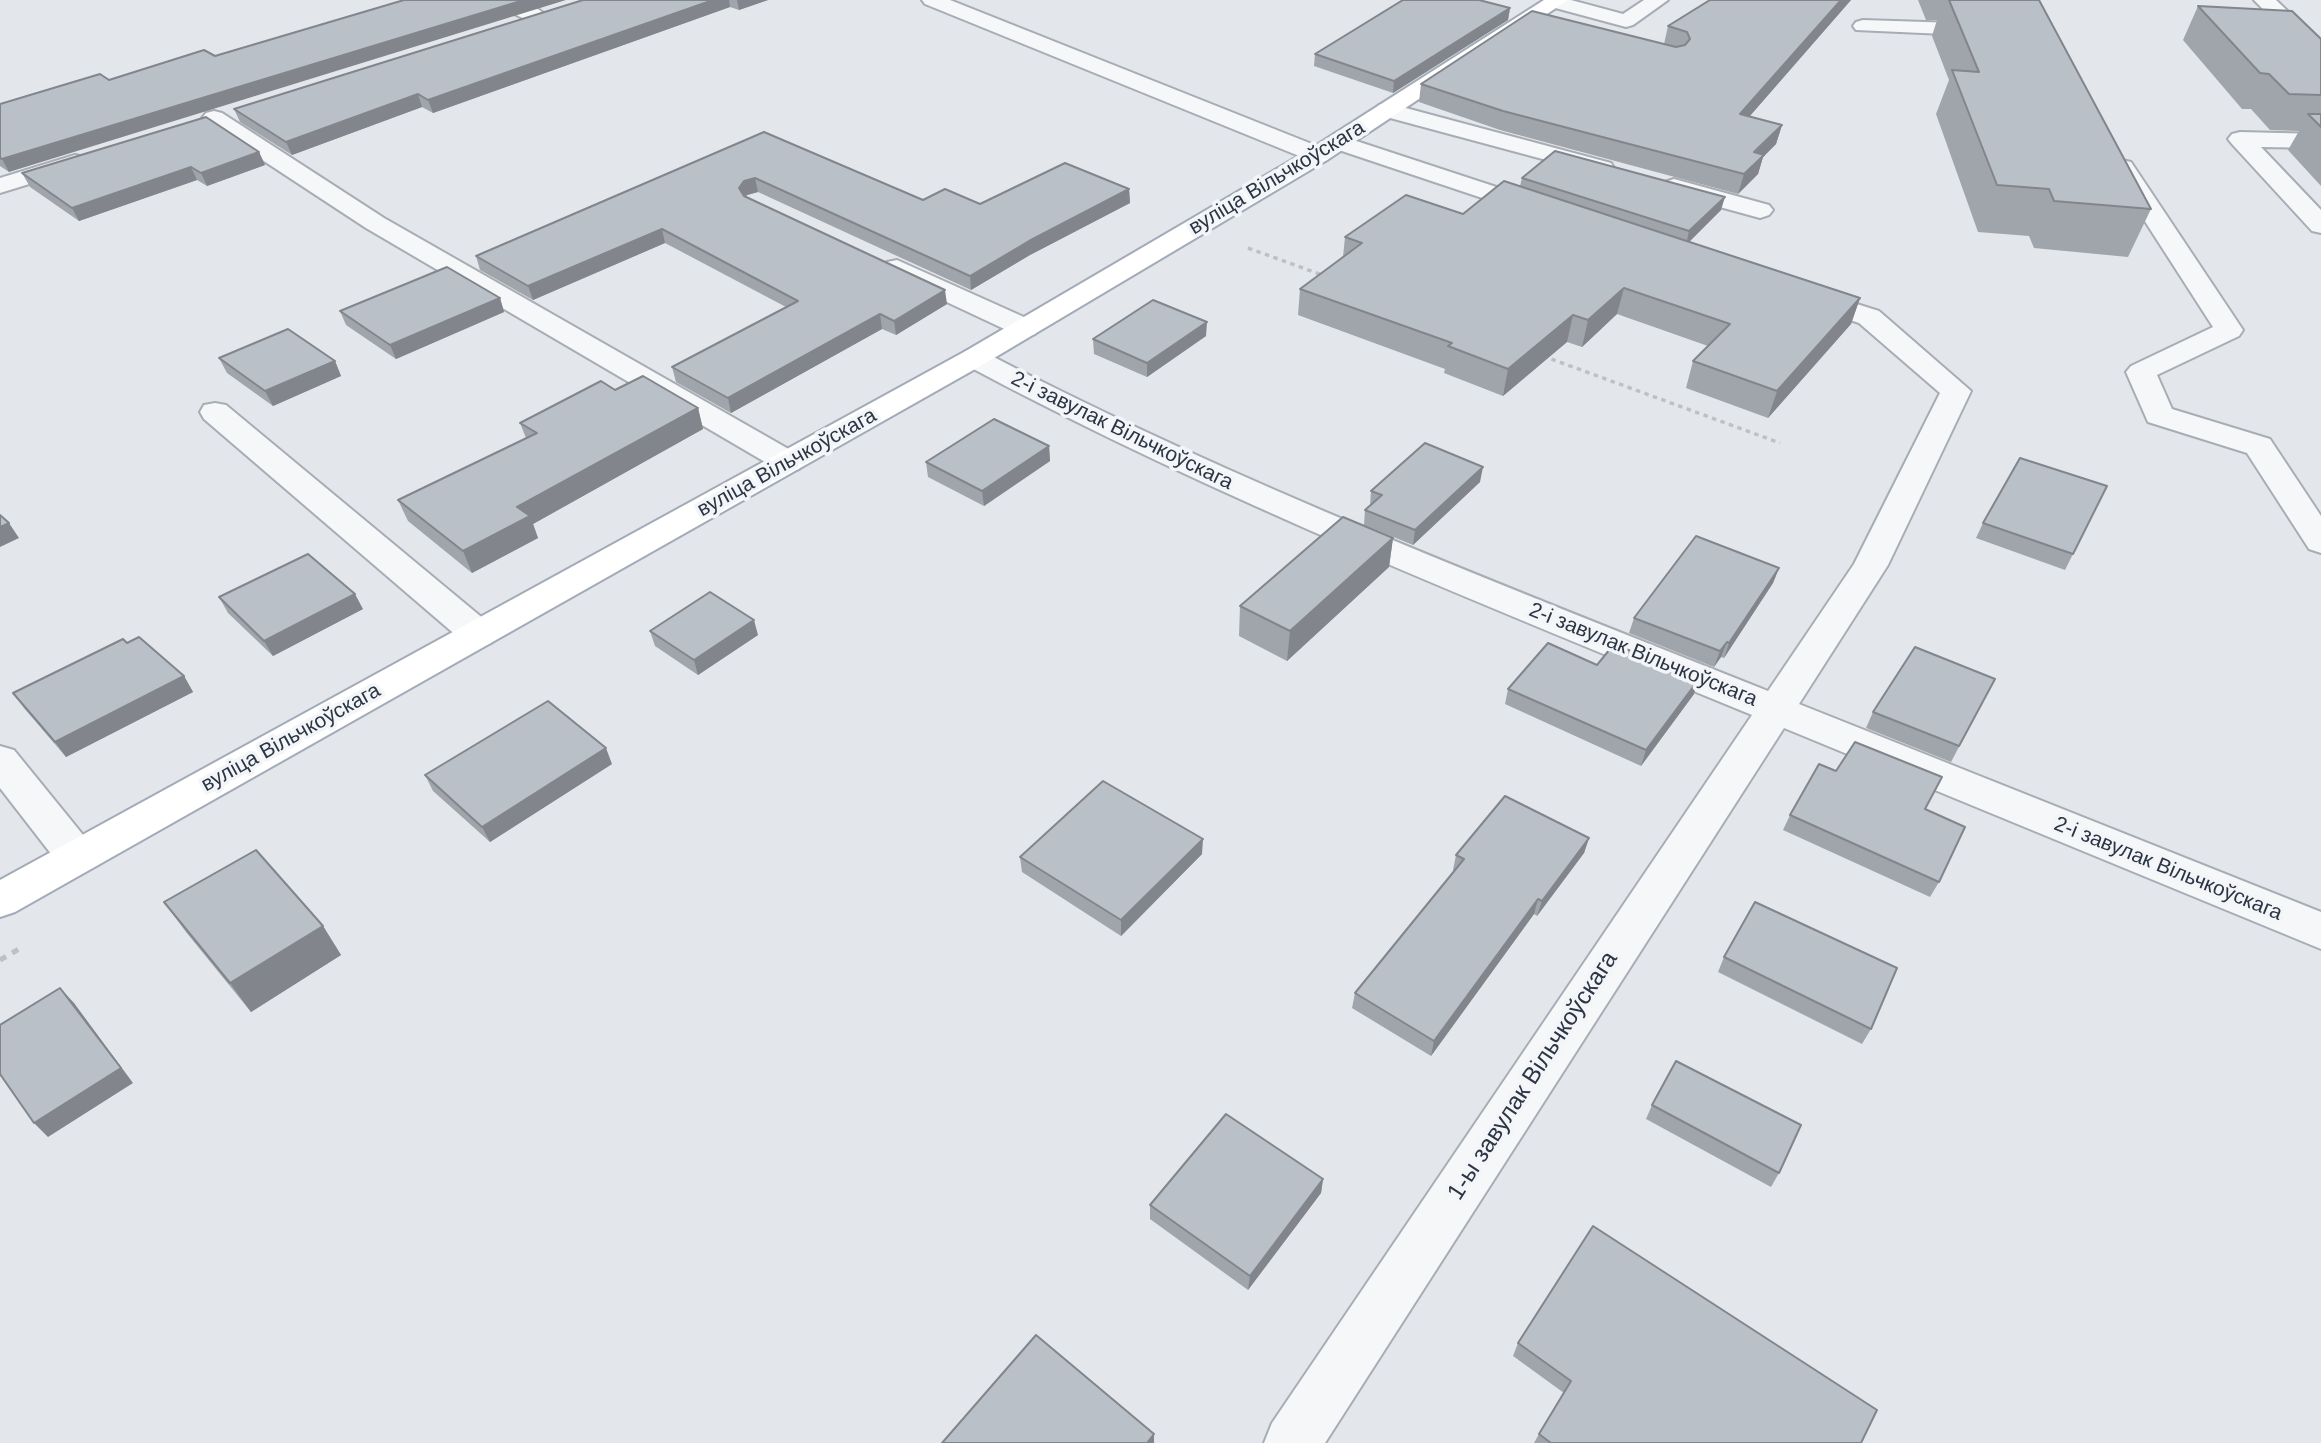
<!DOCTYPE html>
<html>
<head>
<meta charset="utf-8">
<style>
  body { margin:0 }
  canvas { display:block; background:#e3e6eb }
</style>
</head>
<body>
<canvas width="2321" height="1443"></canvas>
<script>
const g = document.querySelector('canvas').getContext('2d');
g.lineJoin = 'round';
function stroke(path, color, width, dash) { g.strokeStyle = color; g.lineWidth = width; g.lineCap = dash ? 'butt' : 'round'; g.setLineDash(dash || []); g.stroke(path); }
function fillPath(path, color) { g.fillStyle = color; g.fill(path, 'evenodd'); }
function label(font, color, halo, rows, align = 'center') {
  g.font = font + ' Arial,sans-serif'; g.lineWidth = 7; g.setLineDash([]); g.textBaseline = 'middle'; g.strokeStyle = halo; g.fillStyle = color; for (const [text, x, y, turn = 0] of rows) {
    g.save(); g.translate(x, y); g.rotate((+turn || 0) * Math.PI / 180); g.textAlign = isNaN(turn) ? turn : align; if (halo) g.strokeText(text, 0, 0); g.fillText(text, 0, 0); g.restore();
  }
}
const pathFar1 = new Path2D(`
  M1248 248 1325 276
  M1543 356 1780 443`);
const path = new Path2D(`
  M0 960 19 949`);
const minor = new Path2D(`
  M490 0C509 0 535 1 548 18L545 22H531L493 4Z
  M922 0H950L1327 150 1330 155 1327 160 1318 162 1309 160 925 4Z
  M1546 0H1571L1623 14 1644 0H1668L1633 25 1626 27 1548 6Z
  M2254 0H2276L2321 43V62L2313 60Z
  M1863 20 1988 24 1995 26 1999 30 1995 34 1988 36 1856 30 1853 26 1856 22Z
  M1387 103 1611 163 1614 168 1611 173 1602 175 1379 115 1375 110 1379 105Z
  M214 111 222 113 384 218 799 455 804 462 799 469 788 472 777 469 366 228 206 123 202 118 206 113Z
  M2240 132 2321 134V148L2261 147 2321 210V233L2312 231 2232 144 2228 139 2232 134Z
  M1338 135 1548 204 1552 209 1548 214 1539 217 1530 214 1330 147 1326 142 1330 137Z
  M75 155 84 157 87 162 84 167 0 193V178Z
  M2122 160 2131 162 2243 330 2239 336 2157 375 2172 409 2270 439 2321 516V553L2309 549 2247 453 2148 422 2126 372 2131 366 2213 327 2110 167 2113 162Z
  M1674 179 1769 205 1773 210 1769 215 1760 218 1665 192 1661 187 1665 182Z
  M897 260 1035 322 1039 328 1035 334 1025 337 1015 334 887 274 883 268 887 262Z
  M1806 288 1879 311 1971 391 1888 565 1799 704 2321 912V949L1784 728 1325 1443H1264L1272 1423 1752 715C1486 605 1218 500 964 364L959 358 964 352 974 349 984 352C1237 484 1503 585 1768 691L1854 564 1940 393 1859 323 1796 302 1792 296 1796 290Z
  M215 403 226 405 491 625 496 634 491 643 478 646 465 643 204 419 200 412 204 405Z
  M0 746 14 750 92 846 98 857 92 868 77 873 62 868 0 788Z`);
const major = new Path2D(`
  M1544 0H1568L1327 160 984 364 15 912 0 917V880L964 352 1309 150Z`);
const wall = new Path2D(`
  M583 0H768L739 10 730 7 433 113 422 107 292 155 240 122 234 109Z
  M1710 0H1851L1749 117 1782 125 1776 144 1763 157 1758 174 1738 194 1500 130 1419 102 1421 84 1664 44 1668 26Z
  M1918 0H2039L2151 209 2128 257 2034 248 2029 236 1978 232 1936 114 1949 80 1932 36 1937 20H1926Z
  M2198 6 2321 39V186L2288 150 2299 131 2270 130 2251 109H2242L2183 40Z
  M1510 8 1508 20 1393 93 1314 66 1315 54Z
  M215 56 9 172 0 166V104Z
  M764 132 923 200 980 204 1129 189 1130 203 1030 255 971 290 758 192 747 195 746 196 947 304 896 335 882 329 731 413 676 382 672 367 786 307 665 243 533 300 480 270 476 256Z
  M259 152 265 165 207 186 197 180 79 221 30 187 22 173Z
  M1522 178 1721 210 1689 242 1860 298 1851 324 1768 418 1686 388 1693 361 1708 346 1617 314 1582 347 1567 342 1503 396 1444 373 1445 369 1298 315 1300 289 1343 257 1345 237 1463 214 1520 186Z
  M500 298 504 312 396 359 346 325 340 311Z
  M1206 336 1147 377 1094 354 1093 339Z
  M219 358 335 361 341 376 273 406 227 373Z
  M615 390 698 408 703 429 533 524 538 538 472 573 408 521 398 500 526 438 520 423Z
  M1049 446 1050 461 984 506 928 477 926 462Z
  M1480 482 1413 545 1364 525 1365 510 1370 506 1371 491Z
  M1983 523 2073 554 2065 570 1976 538Z
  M1393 538 1389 567 1287 661 1239 636 1240 606Z
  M1779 568 1773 583 1724 658 1721 657 1714 667 1629 633 1634 618Z
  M219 597 363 609 273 656 228 613Z
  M650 631 758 635 698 675 655 646Z
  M127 643 184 676 193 692 66 757 24 708 13 693Z
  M1597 665 1694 694 1641 766 1505 704 1508 689Z
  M1995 679 1951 762 1866 728 1873 712Z
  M612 764 490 842 433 791 425 775Z
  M1925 809 1939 882 1930 897 1783 830 1790 815Z
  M1589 838 1584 853 1537 916 1534 914 1431 1056 1352 1008 1355 993 1454 871 1453 870 1456 855Z
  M1202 854 1121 936 1022 872 1020 857Z
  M164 902 323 926 341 955 251 1012 186 932Z
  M1724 957 1871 1029 1862 1044 1718 972Z
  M1652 1105 1779 1173 1771 1187 1646 1119Z
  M1323 1179 1321 1193 1248 1290 1150 1219V1205Z
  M1518 1343 1861 1443H1534L1539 1434 1564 1393 1513 1356Z`);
const shadedWall = new Path2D(`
  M524 0H566L9 172 2 159Z
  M713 0H729L730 7 433 113 428 100Z
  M737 0H768L739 10Z
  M1841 0H1851L1735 133 1740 114Z
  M1510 8 1508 20 1393 93 1394 81Z
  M418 94 422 107 292 155 286 142Z
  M1782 125 1776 144 1763 157 1758 174 1738 194 1744 174 1754 152Z
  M259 152 265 165 207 186 201 173Z
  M191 167 197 180 79 221 72 208Z
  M755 178 758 192 747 195 741 202 739 188 744 181Z
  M1129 189 1130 203 1030 255 971 290 970 276 1029 241Z
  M1725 197 1721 210 1686 245 1689 231Z
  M662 229 665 243 533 300 528 286Z
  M1624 288 1617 314 1582 347 1588 320Z
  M945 290 947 304 896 335 894 321Z
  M500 298 504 312 396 359 390 345Z
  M1860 298 1851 324 1768 418 1777 391Z
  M880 314 882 329 731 413 728 398Z
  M1573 315 1567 342 1503 396 1508 369Z
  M1207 322 1206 336 1147 377V363Z
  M335 361 341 376 273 406 265 391Z
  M698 408 703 429 533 524 538 538 472 573 463 551 517 507Z
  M1049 446 1050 461 984 506 982 491Z
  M1483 467 1480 482 1413 545 1415 530Z
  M9 523 19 538 0 547V527Z
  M1393 538 1389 567 1287 661 1290 631Z
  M1779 568 1773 583 1724 658 1729 643Z
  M355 594 363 609 273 656 264 641Z
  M754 620 758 635 698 675 694 660Z
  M1727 642 1721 657 1714 667 1720 651Z
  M184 676 193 692 66 757 55 742Z
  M1699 679 1694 694 1641 766 1646 750Z
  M606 748 612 764 490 842 482 827Z
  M1589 838 1584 853 1537 916 1542 901Z
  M1203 839 1202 854 1121 936V920Z
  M1538 899 1534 914 1431 1056 1434 1041Z
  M323 926 341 955 251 1012 230 983Z
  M60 988 74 1003 133 1083 48 1137 34 1123Z
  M1323 1179 1321 1193 1248 1290 1250 1276Z
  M1154 1434V1443H1147Z`);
const building = new Path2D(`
  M404 0H524L2 159 0 158V104L100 74 109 80 204 50 215 56Z
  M583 0H713L428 100 418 94 286 142 234 109Z
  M1403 0H1479L1510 8 1394 81 1315 54Z
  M1710 0H1841L1740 114 1782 125 1754 152 1764 155 1744 174 1503 111 1421 84 1532 11 1676 47 1685 45 1690 39 1687 32 1668 26Z
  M1949 0H2039L2151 209 2054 201 2049 189 1997 185 1952 70 1979 72Z
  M2198 6 2292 11 2321 39V95L2289 94 2269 74 2260 73Z
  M2308 114H2321V127Z
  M206 117 259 152 201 173 191 167 72 208 22 173Z
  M764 132 923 200 945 189 980 204 1065 163 1129 189 1029 241 970 276 755 178 744 181 739 188 744 196 945 290 894 321 880 314 728 398 672 367 798 301 662 229 528 286 476 256Z
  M1555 151 1725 197 1689 231 1522 178Z
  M1504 181 1860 298 1777 391 1693 361 1730 324 1624 288 1588 320 1573 315 1508 369 1448 346 1452 343 1300 289 1362 243 1345 237 1406 195 1463 214Z
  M447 267 500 298 390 345 340 311Z
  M1153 300 1207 322 1147 363 1093 339Z
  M288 329 335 361 265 391 219 358Z
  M643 376 698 408 517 507 530 516 463 551 398 500 537 433 520 423 601 381 615 390Z
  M994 419 1049 446 982 491 926 462Z
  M1425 443 1483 467 1415 530 1365 510 1382 495 1371 491Z
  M2020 458 2107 486 2073 554 1983 523Z
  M0 515 9 523 0 527Z
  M1343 517 1393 538 1290 631 1240 606Z
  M1696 536 1779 568 1729 643 1727 642 1720 651 1634 618Z
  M308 554 355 594 264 641 219 597Z
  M710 592 754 620 694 660 650 631Z
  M139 637 184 676 55 742 13 693 123 639 127 643Z
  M1548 643 1597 665 1614 644 1699 679 1646 750 1508 689Z
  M1915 647 1995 679 1959 746 1873 712Z
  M548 701 606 748 482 827 425 775Z
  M1855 742 1942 777 1925 809 1965 827 1939 882 1790 815 1819 764 1836 771Z
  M1103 781 1203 839 1121 920 1020 857Z
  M1505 796 1589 838 1542 901 1538 899 1434 1041 1355 993 1464 859 1456 855Z
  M256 850 323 926 230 983 164 902Z
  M1755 902 1897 968 1871 1029 1724 957Z
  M60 988 121 1068 34 1123 0 1074V1025Z
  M1676 1061 1801 1125 1779 1173 1652 1105Z
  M1226 1114 1323 1179 1250 1276 1150 1205Z
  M1593 1226 1877 1410 1861 1443H1551L1539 1434 1571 1381 1518 1343Z
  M1036 1335 1154 1434 1147 1443H942Z`);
const streetNames = [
  ["вуліца Вільчкоўскага",1277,178,-31],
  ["2-і завулак Вільчкоўскага",1122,431,26],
  ["вуліца Вільчкоўскага",787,463,-29],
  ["2-і завулак Вільчкоўскага",1643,655,22],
  ["вуліца Вільчкоўскага",291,738,-29],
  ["2-і завулак Вільчкоўскага",2168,869,22]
];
const nearStreetnames = [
  ["1-ы завулак Вільчкоўскага",1533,1076,-57]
];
stroke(minor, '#a8adb5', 4);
stroke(major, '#a2abb7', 4);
stroke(pathFar1, '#bdc1c6', 3.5, [4.5, 4.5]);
stroke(path, '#bdc1c6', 5, [7, 7]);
fillPath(minor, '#f6f7f9');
fillPath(major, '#fff');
fillPath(wall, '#a0a5ac');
fillPath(shadedWall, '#82868c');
fillPath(building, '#bac0c8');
stroke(building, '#82868c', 2);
label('21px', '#2b3543', '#f3f5f8', streetNames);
label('24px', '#2b3543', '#f3f5f8', nearStreetnames);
</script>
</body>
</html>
